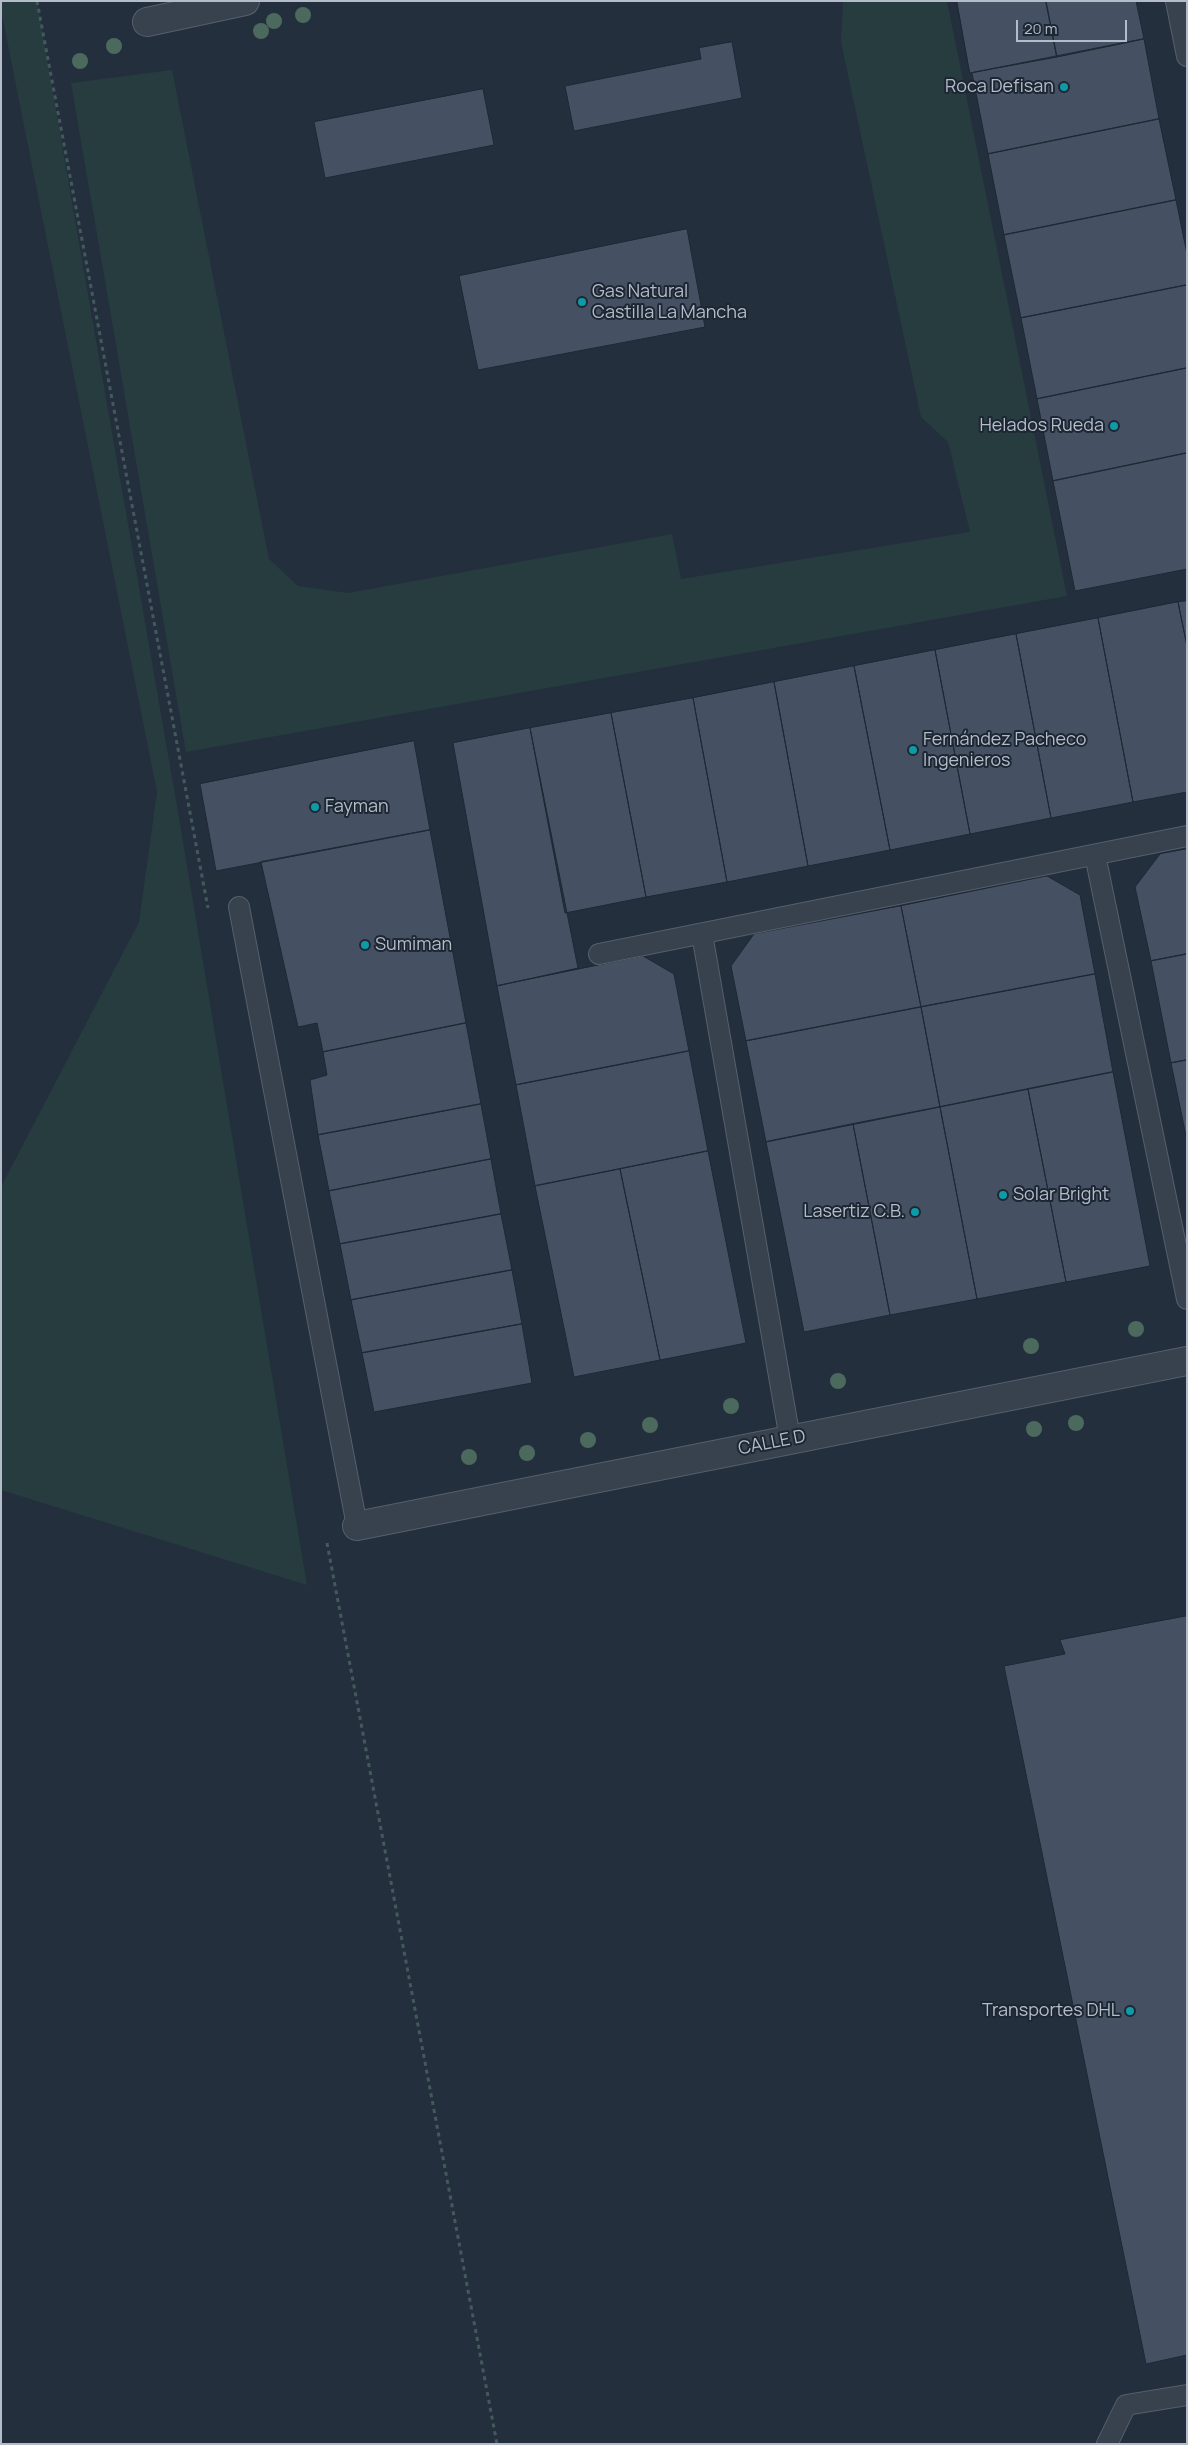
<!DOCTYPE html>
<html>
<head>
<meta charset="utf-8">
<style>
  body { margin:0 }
  #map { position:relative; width:1188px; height:2445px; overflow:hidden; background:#242f3e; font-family:Manrope,sans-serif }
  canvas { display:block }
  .frame { position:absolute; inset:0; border:2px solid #b4bcc9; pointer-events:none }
  .scale { position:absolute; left:1016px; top:20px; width:111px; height:22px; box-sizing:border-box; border:2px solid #b4bcc9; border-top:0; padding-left:6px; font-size:15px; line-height:18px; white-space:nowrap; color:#b4bcc9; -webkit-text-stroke:4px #1d2633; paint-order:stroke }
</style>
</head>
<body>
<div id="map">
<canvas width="1188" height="2445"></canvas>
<div class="frame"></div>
<div class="scale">20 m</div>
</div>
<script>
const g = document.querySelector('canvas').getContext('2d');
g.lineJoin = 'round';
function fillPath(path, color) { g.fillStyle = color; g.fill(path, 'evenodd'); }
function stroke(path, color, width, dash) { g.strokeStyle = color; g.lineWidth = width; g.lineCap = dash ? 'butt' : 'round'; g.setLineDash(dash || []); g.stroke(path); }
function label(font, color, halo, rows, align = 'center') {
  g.font = font + ' Manrope,sans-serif'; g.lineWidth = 4; g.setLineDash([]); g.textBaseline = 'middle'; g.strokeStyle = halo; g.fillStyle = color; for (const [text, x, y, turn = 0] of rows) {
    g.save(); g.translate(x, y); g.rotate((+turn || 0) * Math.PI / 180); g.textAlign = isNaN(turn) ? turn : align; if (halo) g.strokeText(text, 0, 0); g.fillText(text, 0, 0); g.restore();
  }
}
const green = new Path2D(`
  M1 1H37L178 812 307 1585 1 1490V1187L139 922 157 792 1 10Z
  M843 1H947L1067 596 186 752 71 83 172 70 269 559 298 586 348 593 672 534 681 579 970 532 948 442 921 417 841 42Z`);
const building = new Path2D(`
  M957 1H1046L1057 57 970 73Z
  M1046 1H1136L1144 39 1057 57Z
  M1144 39 1159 119 988 154 972 73Z
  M732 42 742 98 574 131 565 86 701 59 699 48Z
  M483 89 494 145 325 178 314 122Z
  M1159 119 1176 200 1004 235 988 154Z
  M1176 200 1187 254V285L1021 318 1004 235Z
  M687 229 705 327 478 370 459 276Z
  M1187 285V368L1037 399 1021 318Z
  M1187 368V453L1053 481 1037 399Z
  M1187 453V569L1075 591 1053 481Z
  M1187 601V646L1178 602Z
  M1178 602 1187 646V792L1133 802 1098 618Z
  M1098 618 1133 802 1051 818 1016 634Z
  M1016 634 1051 818 970 834 935 650Z
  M935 650 970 834 890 850 854 666Z
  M854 666 890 850 808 866 774 682Z
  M774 682 808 866 727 882 693 698Z
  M693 698 727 882 646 897 611 713Z
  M611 713 646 897 565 913 530 728Z
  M530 728 578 968 497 986 453 743Z
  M414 741 430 830 216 871 200 784Z
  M430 830 466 1023 323 1052 317 1023 298 1027 261 862Z
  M1187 849V954L1151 961 1135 887 1160 854Z
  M1047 876 1080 895 1095 974 921 1007 901 906Z
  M901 906 921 1007 746 1041 731 966 754 934Z
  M1187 954V1060L1171 1063 1151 961Z
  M643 956 674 974 689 1051 516 1085 497 986Z
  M1095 974 1113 1072 940 1107 921 1007Z
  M921 1007 940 1107 766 1142 746 1041Z
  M466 1023 481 1104 318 1135 310 1080 327 1075 323 1052Z
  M689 1051 708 1151 535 1186 516 1085Z
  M1187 1060V1141L1171 1063Z
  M1113 1072 1150 1266 1066 1282 1028 1089Z
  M1028 1089 1066 1282 977 1299 940 1107Z
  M481 1104 491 1159 329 1191 318 1135Z
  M940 1107 977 1299 890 1315 853 1124Z
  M853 1124 890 1315 804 1332 766 1142Z
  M708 1151 746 1343 660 1360 620 1169Z
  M491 1159 501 1214 340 1244 329 1191Z
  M620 1169 660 1360 574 1377 535 1186Z
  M501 1214 512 1270 351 1300 340 1244Z
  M512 1270 522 1324 362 1353 351 1300Z
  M522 1324 532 1383 374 1412 362 1353Z
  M1187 1616V2355L1146 2364 1004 1666 1065 1654 1060 1640Z`);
const path = new Path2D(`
  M37 1 208 908
  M327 1543 497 2444`);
const lane = new Path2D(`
  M1176 1 1187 56
  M1095 855 1187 1299
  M239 907 357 1526
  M702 934 790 1439
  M599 954 1187 836
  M1107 2444 1126 2405 1187 2395`);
const street = new Path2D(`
  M147 22 245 1
  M357 1526 1187 1361`);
const trees = [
  [303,15],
  [274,21],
  [261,31],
  [114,46],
  [80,61],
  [1136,1329],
  [1031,1346],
  [838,1381],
  [731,1406],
  [1076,1423],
  [650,1425],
  [1034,1429],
  [588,1440],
  [527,1453],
  [469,1457]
];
const markers = [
  [1064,87,5,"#0f9aa8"],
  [582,302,5,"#0f9aa8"],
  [1114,426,5,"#0f9aa8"],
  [913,750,5,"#0f9aa8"],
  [315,807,5,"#0f9aa8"],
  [365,945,5,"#0f9aa8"],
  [1003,1195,5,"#0f9aa8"],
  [915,1212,5,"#0f9aa8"],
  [1130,2011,5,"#0f9aa8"]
];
const poiNames = [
  ["Roca Defisan",1054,87,"right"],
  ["Gas Natural",592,292],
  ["Castilla La Mancha",592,313],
  ["Helados Rueda",1104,426,"right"],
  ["Fernández Pacheco",923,740],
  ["Ingenieros",923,761],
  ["Fayman",325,807],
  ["Sumiman",375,945],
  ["Solar Bright",1013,1195],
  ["Lasertiz C.B.",905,1212,"right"],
  ["Transportes DHL",1120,2011,"right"]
];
const streetNames = [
  ["CALLE D",772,1443,-11]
];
fillPath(green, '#263c3f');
fillPath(building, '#455162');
stroke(building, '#1f2835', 1);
stroke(lane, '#565f6c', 22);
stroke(street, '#565f6c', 30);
stroke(path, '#44595c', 3, [4, 4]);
stroke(lane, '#38414e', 20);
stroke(street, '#38414e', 28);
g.fillStyle = '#4b6a5d';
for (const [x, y] of trees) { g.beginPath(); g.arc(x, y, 8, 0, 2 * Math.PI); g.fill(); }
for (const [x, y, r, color] of markers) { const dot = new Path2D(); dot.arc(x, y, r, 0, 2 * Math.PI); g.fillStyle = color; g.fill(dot); stroke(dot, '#1d2633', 2); }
label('18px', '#b4bcc9', '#1d2633', poiNames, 'left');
label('18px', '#b4bcc9', '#1d2633', streetNames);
</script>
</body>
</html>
